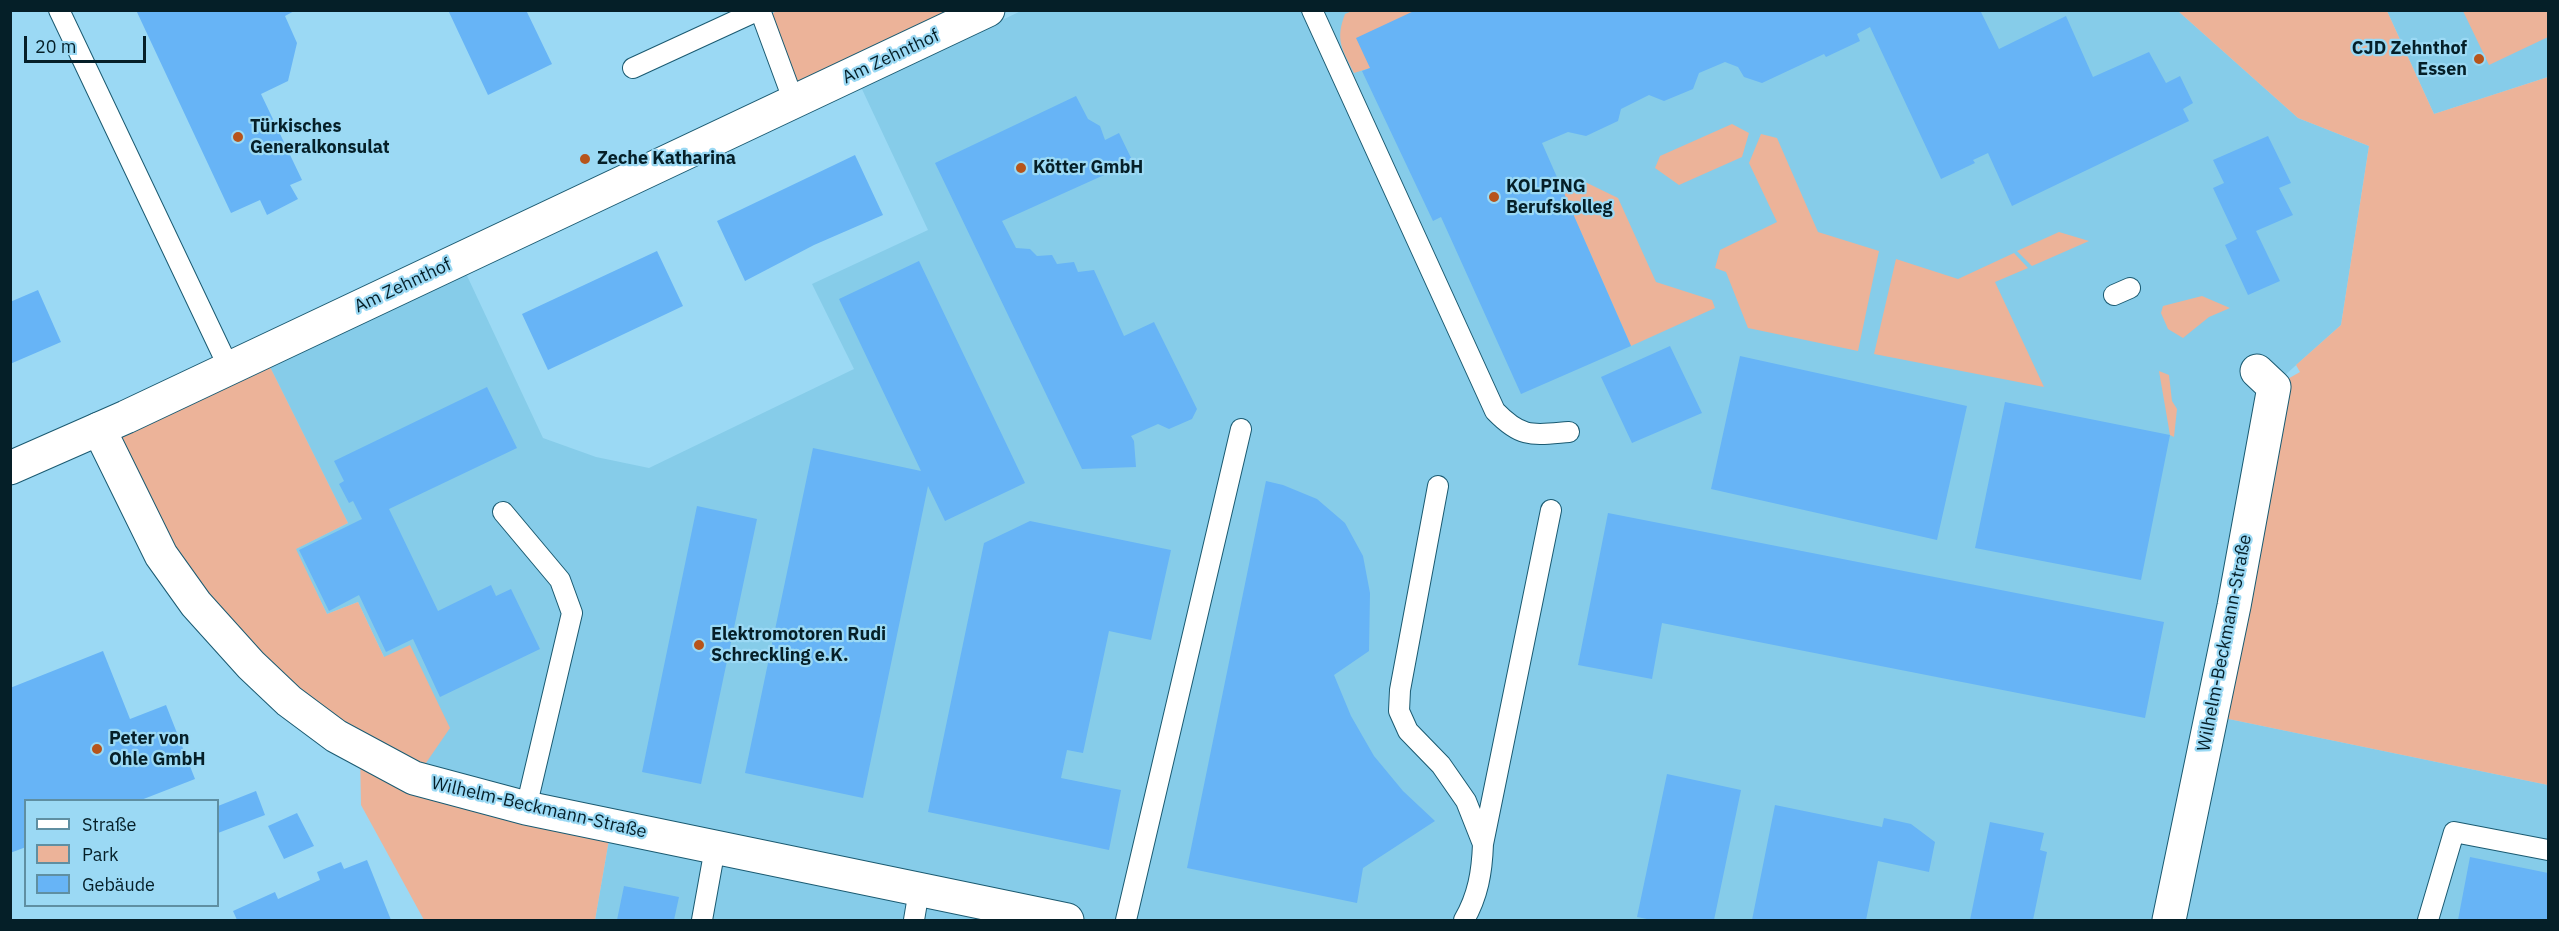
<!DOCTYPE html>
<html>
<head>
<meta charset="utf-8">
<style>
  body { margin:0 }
  #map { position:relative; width:2559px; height:931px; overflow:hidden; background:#9bd9f4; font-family:"IBM Plex Sans",sans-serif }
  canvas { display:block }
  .frame { position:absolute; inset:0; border:12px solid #051f28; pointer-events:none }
  .legend { position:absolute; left:24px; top:799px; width:195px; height:108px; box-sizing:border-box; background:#9bd9f4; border:2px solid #5f8fa2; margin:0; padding:8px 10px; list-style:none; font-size:18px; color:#051f28 }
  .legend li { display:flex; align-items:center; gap:12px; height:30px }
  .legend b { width:30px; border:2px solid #5f8fa2 }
  .scale { position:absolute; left:24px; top:36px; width:122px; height:27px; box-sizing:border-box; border:3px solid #051f28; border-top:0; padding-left:8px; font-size:18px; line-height:21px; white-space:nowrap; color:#051f28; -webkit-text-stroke:4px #9bd9f4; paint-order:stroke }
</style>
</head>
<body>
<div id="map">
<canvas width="2559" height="931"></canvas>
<div class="frame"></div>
<ul class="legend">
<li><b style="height:8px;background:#fff"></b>Straße</li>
<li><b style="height:16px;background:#ecb399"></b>Park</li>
<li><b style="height:16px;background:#67b4f6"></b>Gebäude</li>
</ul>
<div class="scale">20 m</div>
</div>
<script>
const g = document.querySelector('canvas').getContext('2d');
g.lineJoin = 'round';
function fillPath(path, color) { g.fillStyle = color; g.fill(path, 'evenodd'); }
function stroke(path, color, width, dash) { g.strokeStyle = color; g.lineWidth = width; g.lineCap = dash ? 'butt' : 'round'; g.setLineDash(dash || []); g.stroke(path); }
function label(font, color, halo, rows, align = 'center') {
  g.font = font + ' "IBM Plex Sans",sans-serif'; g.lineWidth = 4.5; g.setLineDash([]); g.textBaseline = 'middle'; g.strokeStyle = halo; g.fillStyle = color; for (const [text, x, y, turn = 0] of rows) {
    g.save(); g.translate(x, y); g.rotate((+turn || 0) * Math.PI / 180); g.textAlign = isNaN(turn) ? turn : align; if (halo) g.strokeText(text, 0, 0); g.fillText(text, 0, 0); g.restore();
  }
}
const built = new Path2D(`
  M1021 11H2178L2298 118 2369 146 2341 325 2275 384 2166 920H1079L417 776 384 657 358 602 327 614 295 549 348 523 266 359 462 265 543 438 596 457 649 468 854 369 812 284 928 230 861 87Z
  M2387 11H2548V77L2434 114Z
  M2219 717 2548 785V920H2174Z
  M611 828 1057 920H595Z`);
const green = new Path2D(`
  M779 10 968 11 799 88 767 16Z
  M1352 11H1416L1370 68 1354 73C1342 49 1335 40 1345 14Z
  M2178 11H2387L2434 114 2548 77V785L2219 717 2277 385 2300 372 2296 365 2341 325 2369 146 2298 118Z
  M2463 11H2548V37L2489 65Z
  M1732 124 1749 133 1742 157 1679 185 1655 168 1660 156Z
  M1761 134 1777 138 1818 232 1879 251 1858 351 1748 328 1726 272 1715 268 1720 250 1777 222 1749 163Z
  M1581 180 1618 198 1656 282 1712 300 1715 308 1631 346 1562 189Z
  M2059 232 2089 241 2032 266 2017 251Z
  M2014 253 2028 268 1995 282 2044 387 1874 354 1896 259 1958 279Z
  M2202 296 2230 308 2209 317 2183 338 2168 329 2161 313 2163 306Z
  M266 359 348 523 296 549 327 614 358 602 384 657 410 645 450 728 417 776 338 732 201 604 109 433Z
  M2159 371 2169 375 2172 401 2177 409 2174 437 2170 435Z
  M360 753 611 828 595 920H424L361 805Z`);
const building = new Path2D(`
  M136 10H296L285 16 297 43 288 81 261 94 302 180 290 185 298 199 267 215 260 200 231 213Z
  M448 10H526L552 64 488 95Z
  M1416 10H1980L1999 49 2066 16 2093 77 2149 52 2166 83 2180 76 2193 103 2183 109 2189 121 2012 206 1988 153 1973 160 1975 163 1941 179 1870 27 1857 34 1860 41 1826 57 1824 54 1762 83 1744 77 1738 67 1725 62 1699 73 1693 89 1664 101 1649 95 1621 109 1618 121 1586 136 1568 132 1542 143 1631 346 1521 394 1441 217 1433 221 1362 71 1370 68 1356 38Z
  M1076 96 1088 119 1100 126 1105 140 1119 133 1133 162 1002 221 1016 248 1030 249 1037 256 1052 255 1057 264 1074 262 1078 272 1094 270 1124 336 1154 322 1197 409 1192 419 1169 429 1158 424 1131 436 1134 441 1136 467 1082 469 935 163Z
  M2268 136 2291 183 2279 188 2293 215 2256 231 2280 281 2248 295 2225 245 2237 239 2213 188 2224 183 2213 160Z
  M855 155 883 215 814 245 745 281 717 221Z
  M657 251 683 306 548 370 522 314Z
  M919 261 1025 483 945 521 928 486 863 798 745 773 813 448 921 471 839 299Z
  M38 290 61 342 10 364V302Z
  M1670 346 1702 413 1632 443 1601 377Z
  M1740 356 1967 406 1937 540 1711 489Z
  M487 387 517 448 389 509 438 611 491 585 496 596 511 589 540 649 440 697 413 639 386 652 359 595 329 611 299 550 362 519 353 501 349 503 339 484 344 481 334 461Z
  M2005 402 2170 435 2141 580 1975 548Z
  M1266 481 1283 485 1317 499 1345 523 1363 556 1370 593 1369 651 1334 675 1351 716 1374 756 1403 791 1435 821 1363 868 1357 903 1187 868Z
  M697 506 757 519 701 784 642 772Z
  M1608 513 2164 622 2145 718 1662 623 1652 679 1578 665Z
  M1030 521 1171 550 1151 640 1109 631 1083 753 1067 750 1061 778 1121 790 1109 850 928 812 984 543Z
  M103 651 130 719 166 705 195 779 141 800H26V847L10 853V688Z
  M1667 774 1741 790 1714 920H1652L1637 917Z
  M256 791 265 815 218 833V806Z
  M1775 805 1882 827 1884 818 1911 824 1935 842 1929 872 1878 861 1866 920H1752Z
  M297 813 314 846 284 859 268 826Z
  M1990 822 2044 833 2040 850 2047 852 2033 920H1970Z
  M2470 857 2548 873V920H2458Z
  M367 860 391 920H237L233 911 275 892 278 899 320 880 317 872 341 862 344 869Z
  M624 886 679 897 674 920H617Z`);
const lane = new Path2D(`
  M59 10 229 368
  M760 10 794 102
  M1312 10 1495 411C1522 439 1533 435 1569 432
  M633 68 759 10
  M2114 295 2130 288
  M1438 486 1400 690 1399 711 1408 731 1441 765 1466 801 1483 844
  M503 512 560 580 572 613 526 808
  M702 920 715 848
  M914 920 919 890
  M1126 920 1241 429
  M1464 920C1478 896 1482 872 1483 844L1551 510
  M2428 920 2454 832 2548 850`);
const street = new Path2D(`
  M99 429 161 555 196 604 251 665 289 701 336 736 414 778 526 808 1067 920
  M2169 920 2234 606 2274 387 2257 371`);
const secondary = new Path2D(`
  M10 468 126 417 988 10`);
const markers = [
  [2479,59,6,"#b7541b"],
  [238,137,6,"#b7541b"],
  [585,159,6,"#b7541b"],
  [1021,168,6,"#b7541b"],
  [1494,197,6,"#b7541b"],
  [699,645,6,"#b7541b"],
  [97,749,6,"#b7541b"]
];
const poiNames = [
  ["CJD Zehnthof",2467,49,"right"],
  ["Essen",2467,70,"right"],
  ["Türkisches",250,127],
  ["Generalkonsulat",250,148],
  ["Zeche Katharina",597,159],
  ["Kötter GmbH",1033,168],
  ["KOLPING",1506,187],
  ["Berufskolleg",1506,208],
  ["Elektromotoren Rudi",711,635],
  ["Schreckling e.K.",711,656],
  ["Peter von",109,739],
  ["Ohle GmbH",109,760]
];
const streetNames = [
  ["Am Zehnthof",891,57,-25],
  ["Am Zehnthof",403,286,-25],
  ["Wilhelm-Beckmann-Straße",2225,643,-79],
  ["Wilhelm-Beckmann-Straße",539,808,13]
];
fillPath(built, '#86cce9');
fillPath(green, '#ecb399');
fillPath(building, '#67b4f6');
stroke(lane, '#1a5a71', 22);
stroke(street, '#1a5a71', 35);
stroke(secondary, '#1a5a71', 35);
stroke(lane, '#fff', 20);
stroke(street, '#fff', 33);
stroke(secondary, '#fff', 33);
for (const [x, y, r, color] of markers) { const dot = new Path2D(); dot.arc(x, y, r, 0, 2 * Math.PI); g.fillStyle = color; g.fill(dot); stroke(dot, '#9bd9f4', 2); }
label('bold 18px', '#051f28', '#9bd9f4', poiNames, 'left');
label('18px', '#051f28', '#9bd9f4', streetNames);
</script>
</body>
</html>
